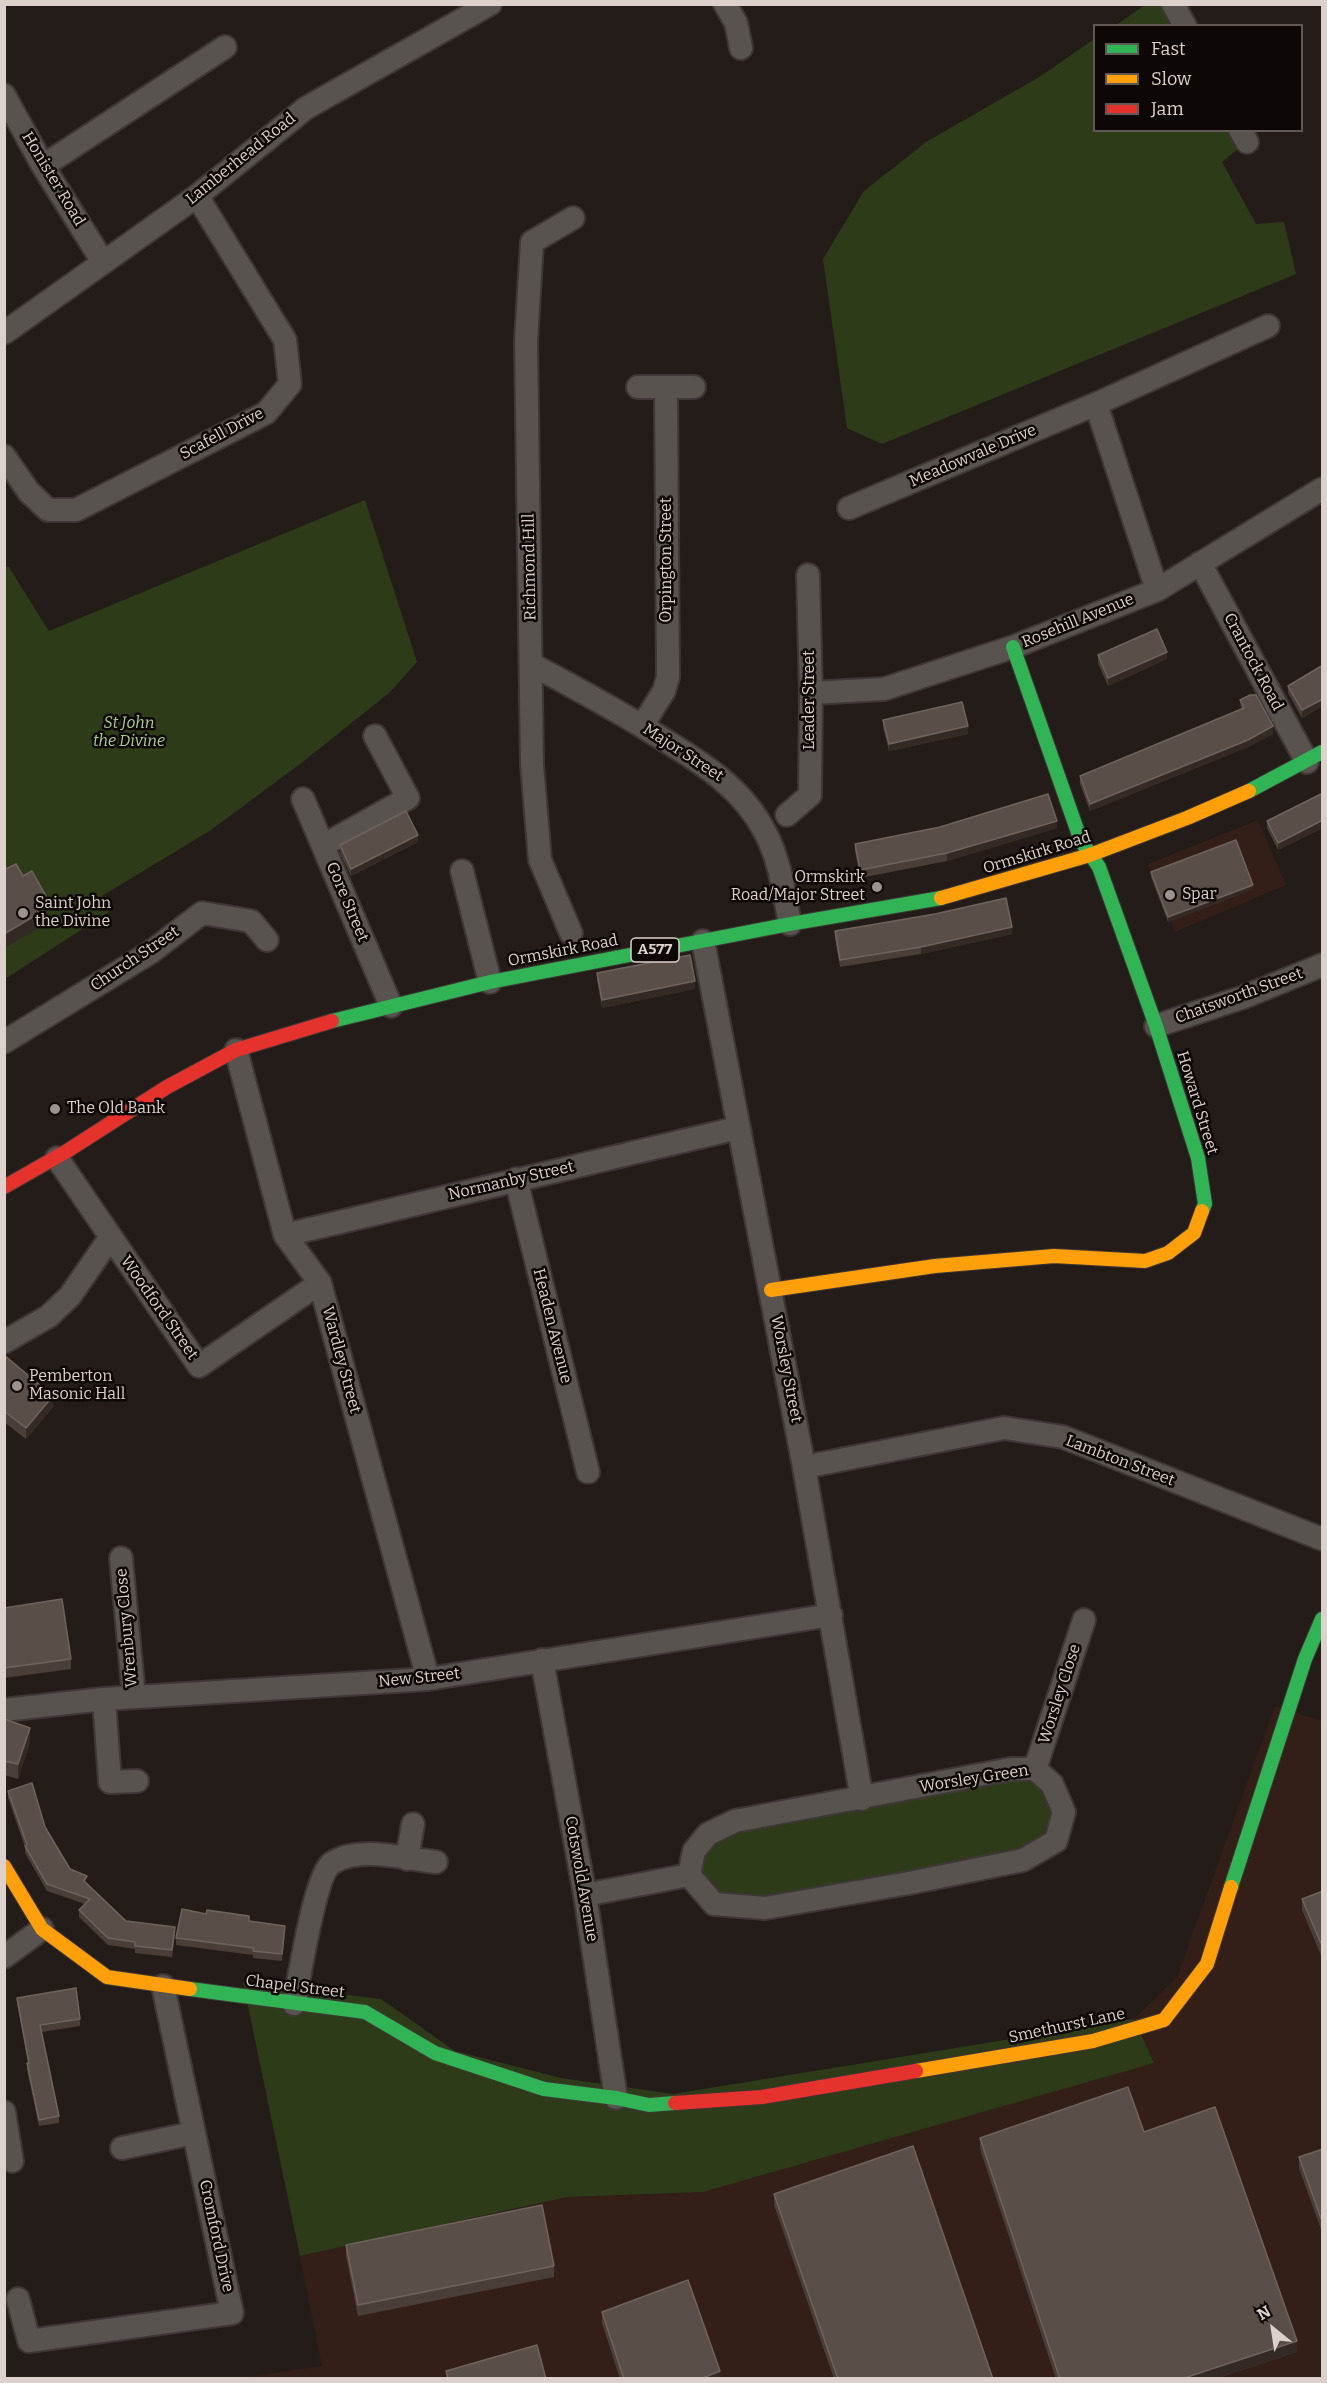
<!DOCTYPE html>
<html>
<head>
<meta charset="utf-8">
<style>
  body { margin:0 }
  #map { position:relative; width:1327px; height:2383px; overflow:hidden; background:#241c19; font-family:Bitter,serif }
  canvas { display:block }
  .frame { position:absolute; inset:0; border:6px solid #dcd1cd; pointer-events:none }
  .legend { position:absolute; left:1093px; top:24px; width:210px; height:108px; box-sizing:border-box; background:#0d0705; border:2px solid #605855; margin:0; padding:8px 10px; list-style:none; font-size:18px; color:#dcd1cd }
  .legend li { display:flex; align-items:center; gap:12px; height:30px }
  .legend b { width:30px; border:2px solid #605855 }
  .north { position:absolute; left:1243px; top:2299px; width:60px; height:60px; -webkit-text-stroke:4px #0d0705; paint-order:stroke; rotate:330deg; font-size:16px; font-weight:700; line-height:24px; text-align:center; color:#dcd1cd }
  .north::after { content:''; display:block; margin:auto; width:21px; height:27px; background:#dcd1cd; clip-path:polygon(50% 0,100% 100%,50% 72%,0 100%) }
</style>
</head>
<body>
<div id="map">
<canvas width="1327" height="2383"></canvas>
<div class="frame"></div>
<ul class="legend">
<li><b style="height:8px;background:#30b455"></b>Fast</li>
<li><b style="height:8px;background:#ff9f0a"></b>Slow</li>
<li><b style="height:8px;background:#e5322d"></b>Jam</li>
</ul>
<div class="north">N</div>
</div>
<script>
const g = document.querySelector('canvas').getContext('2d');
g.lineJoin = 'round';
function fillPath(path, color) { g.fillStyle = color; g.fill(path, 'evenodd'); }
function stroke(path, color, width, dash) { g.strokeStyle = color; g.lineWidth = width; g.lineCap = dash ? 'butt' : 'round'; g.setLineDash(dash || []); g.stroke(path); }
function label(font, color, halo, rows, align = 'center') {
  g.font = font + ' Bitter,serif'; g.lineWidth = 5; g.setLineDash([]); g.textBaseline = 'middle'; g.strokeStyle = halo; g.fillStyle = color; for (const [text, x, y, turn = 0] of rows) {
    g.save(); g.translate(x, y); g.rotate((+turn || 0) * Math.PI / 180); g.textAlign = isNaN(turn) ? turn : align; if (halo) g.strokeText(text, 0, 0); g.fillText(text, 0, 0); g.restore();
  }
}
const built = new Path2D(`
  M1258 820 1286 885 1175 932 1148 864Z
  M1275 1706 1322 1721V2378H239L322 2366 300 2256 567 2197 703 2192 1153 2063 1134 2019 1177 1977Z`);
const green = new Path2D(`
  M1146 4 1171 5 1183 26H1115Z
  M1094 39V130L1240 131 1247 142 1222 162 1256 224 1284 222 1296 274 882 444 847 428 823 259 864 191 926 142 1041 76Z
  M365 500 417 662 389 693 304 761 211 830 102 896 109 912 5 979V568L8 566 49 631Z
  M1011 1769 1052 1784 1056 1841 1023 1860 714 1904 689 1875 708 1834Z
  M243 1982 381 1999 455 2051 561 2078 673 2094 1134 2019 1154 2063 703 2192 567 2197 300 2256Z`);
const street = new Path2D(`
  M725 4 736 23 741 48
  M1173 4 1185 26
  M4 95 43 166 103 262
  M1240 130 1247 142
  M43 166 225 47
  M4 333 197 196 306 108 490 4
  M638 387H694
  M1096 404 1157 590
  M4 456 29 492 48 510H76L266 413 290 384 285 340 197 196
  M849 508 1096 404 1268 326
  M1200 563 1307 762
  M531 664C574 687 617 710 658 736 700 762 741 786 765 832 780 860 784 893 790 924
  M811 693 884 689 1013 647 1157 590 1322 489
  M642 726 664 691 668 677 666 387
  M303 799 391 1006
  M787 815 810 795 811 693 808 575
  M324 845 408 798 375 736
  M462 871 490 982
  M571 933 540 860 532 765 526 341 532 242 573 218
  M703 941 804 1467 862 1799
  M1156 1026 1244 997 1322 965
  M4 1042 151 952 202 913 251 921 267 940
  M236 1050 285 1235 320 1283 428 1679
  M57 1158 199 1366 320 1283
  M516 1179 588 1472
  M285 1235 738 1128
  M4 1342 49 1316 70 1296 110 1238
  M804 1467 1004 1428 1063 1437 1322 1539
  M121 1558 134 1697
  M542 1660 585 1895 616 2098
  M104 1699 110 1782 137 1781
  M4 1710 104 1699 428 1679 831 1615
  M1035 1769 1084 1620
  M407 1859 413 1824
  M585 1895 689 1875 714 1904 765 1908 909 1883 1023 1860 1056 1841 1064 1812 1052 1784 1035 1769H1011L735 1821 708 1834 694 1851 689 1875
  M4 1957 42 1929
  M294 2004C299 1980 315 1874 332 1863 360 1845 405 1859 436 1862
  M4 2112 12 2161
  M122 2148 194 2133
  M18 2299 29 2341 232 2313 163 1986`);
const fast = new Path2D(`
  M1013 647 1081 841 1099 867 1156 1026 1198 1158 1205 1204 1202 1211
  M1249 791 1322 752
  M332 1021 490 982 790 924 941 898
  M1231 1887 1305 1659 1322 1619
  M190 1989 365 2012 435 2053 544 2089 616 2098 649 2105 675 2103`);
const slow = new Path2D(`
  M941 898 1090 855 1187 818 1249 791
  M771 1290 935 1266 1054 1256 1145 1261 1168 1253 1194 1233 1202 1211
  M4 1866 42 1929 107 1977 190 1989
  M916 2071 1093 2041 1164 2020 1207 1964 1231 1887`);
const jam = new Path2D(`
  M4 1187 67 1151 167 1087 236 1050 332 1021
  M675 2103 762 2097 916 2071`);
const wall = new Path2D(`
  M1098 655 1167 659 1108 686 1098 663Z
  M1323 665V706L1302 718 1288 693V686Z
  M1240 700 1273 734 1248 747 1090 811 1080 784V776L1241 709Z
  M883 720 968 734 889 751 883 727Z
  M1323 793V828L1278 850 1267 828V821Z
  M1057 828 947 861 860 878 855 851V844Z
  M418 842 351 876 340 853V845Z
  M1151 872 1253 889 1168 922 1151 877Z
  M835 931 1012 934 921 954 840 967 835 938Z
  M597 973 695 989 602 1008 597 980Z
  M4 1355 53 1407 26 1439 4 1422Z
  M4 1608 71 1659V1669L4 1678Z
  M4 1719 30 1742 18 1779 4 1775Z
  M8 1791 45 1827 70 1869 87 1883 126 1921 175 1934 172 1957 135 1953V1949L108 1945 79 1917V1910L85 1904 47 1891 25 1853V1847L8 1798Z
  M1323 1891V1960L1302 1910V1899Z
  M249 1921 285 1933 282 1961 253 1958V1955L176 1945V1938Z
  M17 1998 80 2019V2026L42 2032 59 2116V2123L39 2126 27 2070V2063H28L17 2004Z
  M980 2138 1297 2352 1215 2379H1056L980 2149Z
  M1323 2149V2235L1299 2168V2157Z
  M774 2194 993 2379H834L774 2205Z
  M346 2245 554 2266V2277L358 2316 346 2256Z
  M602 2312 720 2379H620L602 2323Z`);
const shadedWall = new Path2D(`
  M1167 652V659L1108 686V678Z
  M1323 699V706L1302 718V710Z
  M968 726V734L889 751V744Z
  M1273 726V734L1248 747 1090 811V804Z
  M1323 820V828L1278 850V843Z
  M1057 821V828L947 861V853Z
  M418 835V842L351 876V869Z
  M1253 885V889L1168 922V917Z
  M46 896V910L43 912V926L4 948V934L37 901Z
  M1012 927V934L921 954V947Z
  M695 981V989L602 1008V1000Z
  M53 1396V1407L26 1439V1428Z
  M30 1728V1742L18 1779V1764Z
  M285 1926V1933L282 1961V1954Z
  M1297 2341V2352L1215 2379H1181Z
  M720 2371V2379H700Z`);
const building = new Path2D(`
  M1157 629 1167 652 1108 678 1098 655Z
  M1323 665V699L1302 710 1288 686Z
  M1250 695H1256L1273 726 1248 740 1090 804 1080 776 1244 708 1240 700Z
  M962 702 968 726 889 744 883 720Z
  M1323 793V820L1278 843 1267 821Z
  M1048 794 1057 821 947 853 860 870 855 844 940 827Z
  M406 811 418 835 351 869 340 845Z
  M1236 840 1253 885 1168 917 1151 872Z
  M16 864 23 876 32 871 46 896 37 901 43 911 4 934V870Z
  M1006 898 1012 927 921 947 840 960 835 931 935 914Z
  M690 955 695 981 602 1000 597 973Z
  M4 1355 53 1396 26 1428 4 1411Z
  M62 1599 71 1659 4 1668V1608Z
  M4 1719 30 1728 18 1764 4 1761Z
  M32 1783 45 1827 70 1869 87 1876 84 1881 126 1921 175 1927 172 1950 135 1946V1942L108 1938 79 1910 90 1899 47 1884 25 1846 27 1845 8 1791Z
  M1323 1891V1948L1302 1899Z
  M182 1909 206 1914 207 1910 249 1916V1921L285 1926 282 1954 253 1951 254 1948 176 1938Z
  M76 1988 80 2019 40 2025 59 2116 39 2120 27 2063H29L17 1998Z
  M1128 2087 1144 2132 1215 2107 1297 2341 1181 2379H1060L980 2138Z
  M913 2146 993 2379H838L774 2194Z
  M1323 2149V2224L1299 2157Z
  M542 2205 554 2266 358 2305 346 2245Z
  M688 2280 720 2371 700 2379H624L602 2312Z
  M537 2345 546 2379H448L446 2371Z`);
const markers = [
  [877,887,6,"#9c928e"],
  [1170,895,6,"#9c928e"],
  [23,913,6,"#9c928e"],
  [55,1109,6,"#9c928e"],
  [17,1386,6,"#9c928e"]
];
const shields = [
  [655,950,48]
];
const shieldNames = [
  ["A577",655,950]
];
const streetNames = [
  ["Lamberhead Road",241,159,-39],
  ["Honister Road",53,179,59],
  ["Scafell Drive",222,434,-28],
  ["Meadowvale Drive",973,456,-23],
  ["Orpington Street",667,560,-90],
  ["Richmond Hill",530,567,-91],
  ["Rosehill Avenue",1078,621,-22],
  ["Crantock Road",1253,662,62],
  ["Leader Street",810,700,-90],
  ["Major Street",683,753,33],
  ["Ormskirk Road",1037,853,-17],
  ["Gore Street",347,902,67],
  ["Ormskirk Road",563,951,-11],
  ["Church Street",135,959,-34],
  ["Chatsworth Street",1239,996,-20],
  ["Howard Street",1197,1103,73],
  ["Normanby Street",511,1181,-13],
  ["Woodford Street",159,1308,55],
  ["Headen Avenue",552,1326,76],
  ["Wardley Street",341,1360,75],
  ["Worsley Street",786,1369,79],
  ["Lambton Street",1120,1461,21],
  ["Wrenbury Close",127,1628,-95],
  ["New Street",419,1678,-6],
  ["Worsley Close",1060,1694,-72],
  ["Worsley Green",974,1779,-9],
  ["Cotswold Avenue",581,1879,80],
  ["Chapel Street",295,1987,7],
  ["Smethurst Lane",1067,2026,-12],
  ["Cromford Drive",216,2236,78]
];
const parkNames = [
  ["St John",129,724],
  ["the Divine",129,742]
];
const poiNames = [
  ["Ormskirk",865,878,"right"],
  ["Road/Major Street",865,896,"right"],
  ["Spar",1182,895],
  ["Saint John",35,904],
  ["the Divine",35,922],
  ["The Old Bank",67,1109],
  ["Pemberton",29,1377],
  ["Masonic Hall",29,1395]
];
fillPath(built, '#331f17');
fillPath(green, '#2e3b19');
stroke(street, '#3e3735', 26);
stroke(fast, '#3e3735', 16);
stroke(slow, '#3e3735', 16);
stroke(jam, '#3e3735', 16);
stroke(street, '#595350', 22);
stroke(fast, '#30b455', 14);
stroke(slow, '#ff9f0a', 14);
stroke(jam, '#e5322d', 14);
fillPath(wall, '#4a3f38');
fillPath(shadedWall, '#342a25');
fillPath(building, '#5a4f48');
stroke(building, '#6e635d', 1.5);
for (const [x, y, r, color] of markers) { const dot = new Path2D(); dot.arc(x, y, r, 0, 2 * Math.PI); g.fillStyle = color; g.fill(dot); stroke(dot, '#0d0705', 2); }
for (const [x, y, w] of shields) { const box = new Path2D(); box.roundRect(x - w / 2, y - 12, w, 24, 4.5); g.fillStyle = '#0d0705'; g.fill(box); stroke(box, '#dcd1cd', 1.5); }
label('bold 15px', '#dcd1cd', null, shieldNames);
label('16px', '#dcd1cd', '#0d0705', streetNames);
label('italic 16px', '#add088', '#0d0705', parkNames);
label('16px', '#dcd1cd', '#0d0705', poiNames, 'left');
</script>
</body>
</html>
